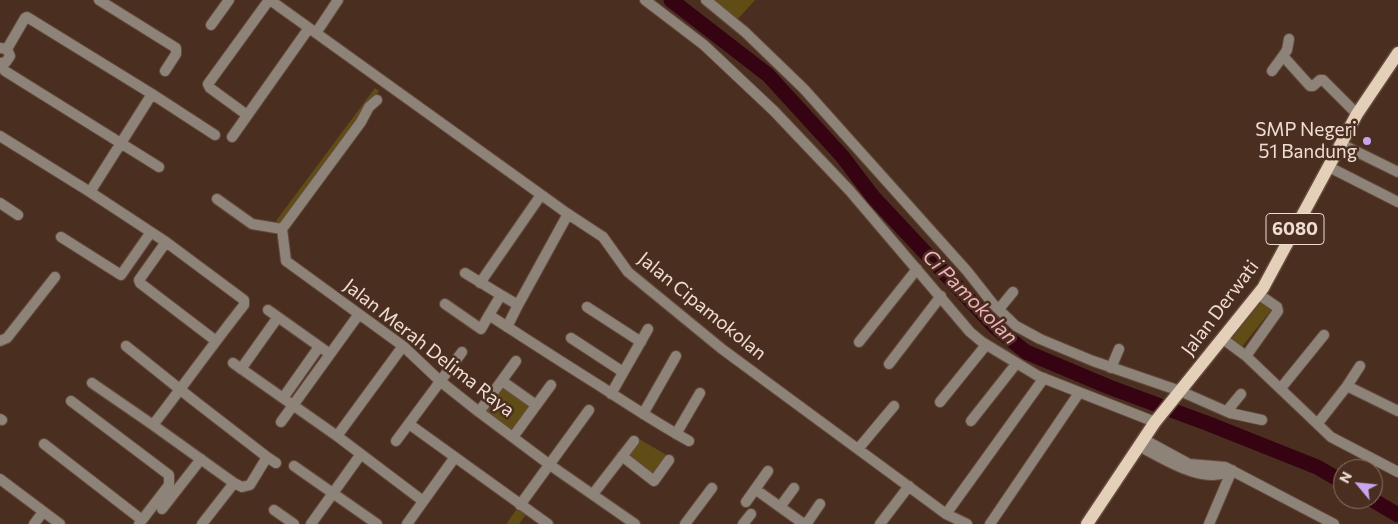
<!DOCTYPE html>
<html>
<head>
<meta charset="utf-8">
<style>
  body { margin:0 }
  #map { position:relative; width:1398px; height:524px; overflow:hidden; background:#4a2f21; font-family:Commissioner,sans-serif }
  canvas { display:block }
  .north { position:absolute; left:1333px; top:459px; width:50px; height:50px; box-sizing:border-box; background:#4a2f21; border:1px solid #8c7569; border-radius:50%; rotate:298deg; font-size:14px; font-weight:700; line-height:20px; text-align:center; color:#efddd4 }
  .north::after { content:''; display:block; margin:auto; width:18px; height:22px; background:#c9a5ee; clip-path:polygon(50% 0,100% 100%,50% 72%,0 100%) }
</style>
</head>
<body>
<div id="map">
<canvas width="1398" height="524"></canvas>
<div class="north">N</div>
</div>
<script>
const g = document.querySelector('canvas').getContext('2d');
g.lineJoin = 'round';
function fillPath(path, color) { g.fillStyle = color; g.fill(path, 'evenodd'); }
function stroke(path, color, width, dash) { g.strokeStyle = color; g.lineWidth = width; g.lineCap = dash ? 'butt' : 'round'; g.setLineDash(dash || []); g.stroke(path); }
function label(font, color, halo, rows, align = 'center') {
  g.font = font + ' Commissioner,sans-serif'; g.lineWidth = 5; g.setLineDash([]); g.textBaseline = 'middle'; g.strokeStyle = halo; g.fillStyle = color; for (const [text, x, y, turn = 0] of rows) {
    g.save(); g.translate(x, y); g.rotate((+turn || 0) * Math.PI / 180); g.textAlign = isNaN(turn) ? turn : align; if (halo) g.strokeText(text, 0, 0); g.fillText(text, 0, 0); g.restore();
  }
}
const green = new Path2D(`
  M708 0H755L736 21Z
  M375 88 379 91 281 224 276 221Z
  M1262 301 1272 309 1241 348 1231 340Z
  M502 385 531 406 512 432 483 411Z
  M639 439 670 457 655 477 626 456Z
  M518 507 527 513 519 524H508L507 523Z`);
const river = new Path2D(`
  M671 0 768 75 842 156 874 198 996 328 1026 352 1109 387 1209 424 1317 467 1343 482
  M1371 499 1398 515`);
const minor = new Path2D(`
  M99 0 176 48V54L165 71
  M270 0 568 214 603 237 628 272 722 349 946 514 967 524
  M645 0 704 45 774 111 850 191 970 332 982 342 1038 376 1155 422
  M706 0 745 32 804 89 967 271 993 304 1016 326 1040 339 1093 361 1180 391 1230 413 1262 420
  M211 25 229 0
  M316 33 338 0
  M1289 39 1287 50 1283 56 1310 86H1313L1320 80H1323L1357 114
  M0 48 7 49 10 56 6 62 0 63
  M7 49 25 18 27 17 152 94
  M3 63V68L5 71 159 167
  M1272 71 1283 56
  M377 100 369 107 361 122 282 229 286 261 403 346 440 381 479 412 550 465 635 524
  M247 115 210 88 208 84 269 0
  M0 136 90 192
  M232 137 309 28
  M1341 144 1398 172
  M1329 167 1398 202
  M217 199 252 224 282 229
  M0 203 18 215
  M61 237 121 275 151 232
  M166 242 139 280 140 283 216 341
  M465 273 501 295
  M480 283 541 195
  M445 304 481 329 489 315
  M518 305 568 214
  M587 307 641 342
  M999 309 1013 292
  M268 310 330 354
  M507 327 518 305 501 295 489 315C526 339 563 363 600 386 629 405 658 424 689 441
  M571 338 623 372
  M1223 339 1246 356 1331 437 1398 472
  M0 341 7 338 55 277
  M859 342 917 269
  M126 346 192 399 267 457 250 485 242 487 234 483 153 425C184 385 213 344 244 305V300L166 242 90 192 152 94 215 135
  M1246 356 1278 311 1277 307 1258 294
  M233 363 337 436 423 501
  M889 364 941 296
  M1111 368 1119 349
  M241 369 278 317
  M502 381 536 405
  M92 383 153 425
  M1347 386 1398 411
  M1281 388 1324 335
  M611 394 648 329
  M283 398 319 347
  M71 401 169 475V485L139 524
  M940 402 986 345
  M1227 411 1241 394
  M479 412 516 361
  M643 414 676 356
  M0 419 2 420
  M971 421 1016 364
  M281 422 359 314
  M1318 423 1347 386 1360 366
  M409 424 548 524
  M676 434 700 393
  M337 436 403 346
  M513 437 551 385
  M1143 439 1189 464 1225 467 1334 524
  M396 441 462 352
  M44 444 142 520
  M1139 446C1164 459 1204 486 1232 470
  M858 449 894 406
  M622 456 654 481 669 460
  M267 457 276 463
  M294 466 377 524
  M0 479 60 524
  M755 489 801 522 808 524
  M593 494 634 441
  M746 502 768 471
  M520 505 589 410
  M780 507 794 488
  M162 509 201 459
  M274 510 294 524
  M946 514 1044 378
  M807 523 820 504
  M34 524 43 512
  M202 524 234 483
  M311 524 361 454
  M407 524 455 457
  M685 524 712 488
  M743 524 751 514
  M880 524 909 486
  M990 524 1079 393
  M1209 524 1232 470`);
const major = new Path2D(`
  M1087 524 1155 422 1263 288 1357 114 1398 53`);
const markers = [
  [1367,141,5,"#c9a5ee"]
];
const shields = [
  [1295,229,58]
];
const shieldNames = [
  ["6080",1295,229]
];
const poiNames = [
  ["SMP Negeri",1357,130],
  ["51 Bandung",1357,152]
];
const streetNames = [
  ["Jalan Cipamokolan",702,306,39],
  ["Jalan Derwati",1220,308,-53],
  ["Jalan Merah Delima Raya",429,348,38]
];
const waterNames = [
  ["Ci Pamokolan",970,297,45]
];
fillPath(green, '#604d16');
stroke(river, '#360313', 15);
stroke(minor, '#644b3e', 12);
stroke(major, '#644b3e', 15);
stroke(minor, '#8d8378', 10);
stroke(major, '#e4cfb8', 12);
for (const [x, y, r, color] of markers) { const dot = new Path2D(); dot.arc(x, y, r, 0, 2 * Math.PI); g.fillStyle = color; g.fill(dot); stroke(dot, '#4a2f21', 2); }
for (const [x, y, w] of shields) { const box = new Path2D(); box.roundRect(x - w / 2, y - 15.5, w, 31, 4); g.fillStyle = '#4a2f21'; g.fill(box); stroke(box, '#efddd4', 1); }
label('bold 18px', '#efddd4', null, shieldNames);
label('19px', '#efddd4', '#4a2f21', poiNames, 'right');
label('19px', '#efddd4', '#4a2f21', streetNames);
label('italic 20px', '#f3b1bc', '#4a2f21', waterNames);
</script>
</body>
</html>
